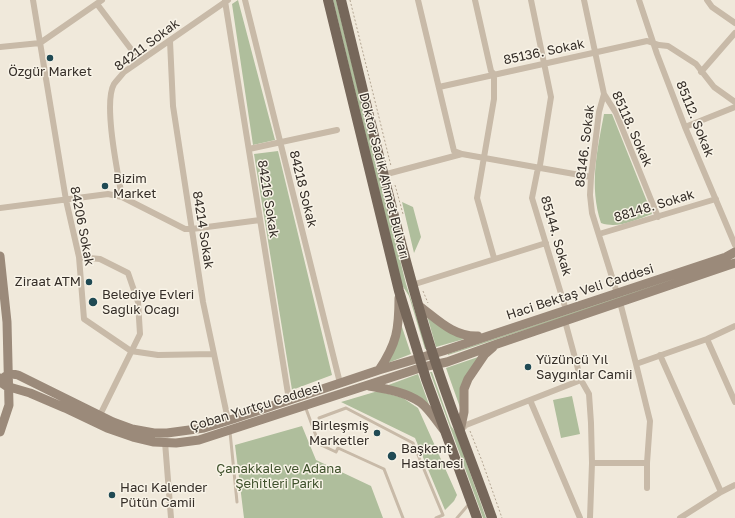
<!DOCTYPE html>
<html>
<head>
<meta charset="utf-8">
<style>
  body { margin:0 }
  canvas { display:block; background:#f0e9db }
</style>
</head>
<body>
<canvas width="735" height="518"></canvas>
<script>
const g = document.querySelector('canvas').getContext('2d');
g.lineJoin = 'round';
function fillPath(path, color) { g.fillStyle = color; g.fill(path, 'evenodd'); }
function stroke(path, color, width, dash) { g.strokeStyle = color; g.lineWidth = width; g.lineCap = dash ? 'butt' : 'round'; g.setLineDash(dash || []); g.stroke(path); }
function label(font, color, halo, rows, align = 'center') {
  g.font = font + ' "Golos Text",sans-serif'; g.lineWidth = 3; g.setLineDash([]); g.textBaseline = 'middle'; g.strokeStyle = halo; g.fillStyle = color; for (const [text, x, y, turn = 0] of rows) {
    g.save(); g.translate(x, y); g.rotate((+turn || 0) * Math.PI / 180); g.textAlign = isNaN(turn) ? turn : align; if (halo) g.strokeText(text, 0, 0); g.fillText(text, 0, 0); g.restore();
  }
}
const green = new Path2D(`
  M238 0 275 140 253 145 232 4Z
  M333 0H336L406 284 427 349H425L409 296 402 285Z
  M604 114H612L652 214C635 220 618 229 601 223 589 186 597 151 604 114Z
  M278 151 332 375 292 390 254 154Z
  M402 202 413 207 421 237 414 253Z
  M727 261 568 316 448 355V354Z
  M426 312 444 328 464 339 436 347Z
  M401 324 411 354 385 364Z
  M481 356 467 376 462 413 446 368Z
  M430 372H432L451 426 456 433 486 518H483Z
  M418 374 432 413 383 387Z
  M378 391 403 398 418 408 457 495 454 501 445 510 415 438 341 402Z
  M572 396 580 434 561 438 553 400Z
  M302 426 316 460 371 486 383 518H244L235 445Z`);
const path = new Path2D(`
  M350 0 391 166
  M395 185 403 214
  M423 291 428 303
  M470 431 482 461 502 518`);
const service = new Path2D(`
  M305 406 319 444 336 452 338 448 384 469 403 518
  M319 418 346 408 413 443 443 515 436 518
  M230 432 237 502
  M457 518 469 504`);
const minor = new Path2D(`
  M33 0 66 200 79 257 84 319 131 351 158 355 214 354
  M245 0 340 383
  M418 0 454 151 462 154 591 177
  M475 0 491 71 494 74V99L477 198 494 258
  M531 0 551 97 540 165 538 168 532 198 566 310
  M584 0 604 94 616 113 658 217
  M639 0 657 54 685 127 735 245
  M707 0 712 7 735 23
  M225 1 289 400
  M97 4 140 61
  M170 41 173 106 203 302 228 420
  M0 47 40 43 102 0
  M701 72 735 33
  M439 87 647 41 659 45 668 46 696 64 714 87 735 102
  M604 94 599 112 591 177 590 195 592 213 617 293
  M685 127 735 107
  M249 149 337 130
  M383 175 462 154
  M122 197C118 174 103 103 114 84 117 80 121 76 124 72L228 0
  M0 208 108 194 122 197 185 229H192L260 220
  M599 234 716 199
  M79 257 100 259 128 273 138 302 140 334 100 415
  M412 285 546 243
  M620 302 636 364 650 421 647 463V488
  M565 321 581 380 589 394 591 423 592 463H647
  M707 339 735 402
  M660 355 721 492
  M636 364 707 339 735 326
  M530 400 580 518
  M460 431 466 425 581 380
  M165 442 171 518
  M590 518 592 463
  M680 518 721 492 735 485`);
const secondary = new Path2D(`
  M0 256 7 322 9 405 0 432
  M418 305C437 319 453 337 478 336
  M379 370C397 343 399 329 399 298
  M0 378 2 383 6 386 30 393 65 408 107 428 133 437 154 442 176 443 199 440 423 367 447 362 497 344 735 263
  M0 383C4 375 10 373 18 375L113 422 132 429 154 433H167L204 428 233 419 379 370 443 351 726 257 735 252
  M369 386C386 389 406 392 420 402 429 409 436 420 443 429
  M460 431 464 412V389L468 379 485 354 493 347`);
const primary = new Path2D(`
  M328 0 399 291 426 379 477 518
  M341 0C369 114 395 229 429 342 447 401 471 459 492 518`);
const markers = [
  [50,58,4,"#204a54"],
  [105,186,4,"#204a54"],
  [89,282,4,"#204a54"],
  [93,302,5,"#204a54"],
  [528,367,4,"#204a54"],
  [377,433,4,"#204a54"],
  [392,456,5,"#204a54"],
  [112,495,4,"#204a54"]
];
const streetNames = [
  ["84211 Sokak",147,45,-37],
  ["85136. Sokak",544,52,-12],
  ["85112. Sokak",695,119,68],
  ["85118. Sokak",632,129,66],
  ["88146. Sokak",585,146,-83],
  ["Doktor Sadık Ahmet Bulvarı",384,176,76],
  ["84218 Sokak",303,189,76],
  ["84216 Sokak",268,199,81],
  ["88148. Sokak",654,206,-17],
  ["84206 Sokak",82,226,79],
  ["84214 Sokak",203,230,81],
  ["85144. Sokak",556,236,74],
  ["Haci Bektaş Veli Caddesi",580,292,-18],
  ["Çoban Yurtçu Caddesi",256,407,-17]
];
const poiNames = [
  ["Özgür Market",50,72,"center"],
  ["Bizim",113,179],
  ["Market",113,194],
  ["Ziraat ATM",81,282,"right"],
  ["Belediye Evleri",102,295],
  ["Saglık Ocagı",102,310],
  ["Yüzüncü Yıl",536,360],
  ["Saygınlar Camii",536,375],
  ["Birleşmiş",369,426,"right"],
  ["Marketler",369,441,"right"],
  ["Başkent",401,449],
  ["Hastanesi",401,464],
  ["Hacı Kalender",120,488],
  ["Pütün Camii",120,503]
];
const parkNames = [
  ["Çanakkale ve Adana",279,469],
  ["Şehitleri Parkı",279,484]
];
fillPath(green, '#afbe9c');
stroke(path, '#b3a592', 1, [2, 2]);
stroke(service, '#c8baa8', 3);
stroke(minor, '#c8baa8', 6);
stroke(secondary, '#9b8a7a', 9);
stroke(primary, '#76675a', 10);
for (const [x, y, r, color] of markers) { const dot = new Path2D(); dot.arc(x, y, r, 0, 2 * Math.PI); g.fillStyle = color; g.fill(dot); stroke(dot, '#f8f3e7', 1.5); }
label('13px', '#352e28', '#f8f3e7', streetNames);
label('13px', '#352e28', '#f8f3e7', poiNames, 'left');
label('13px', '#40522d', '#f8f3e7', parkNames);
</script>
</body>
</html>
